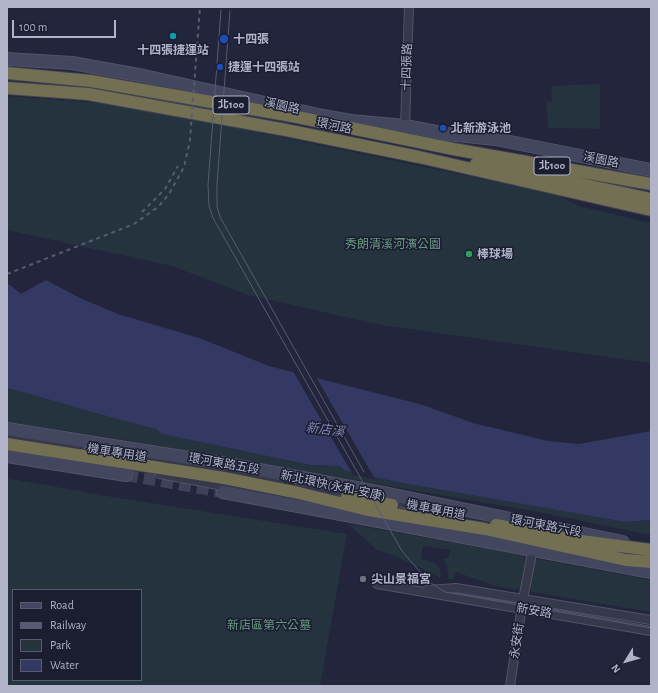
<!DOCTYPE html>
<html>
<head>
<meta charset="utf-8">
<style>
  body { margin:0 }
  #map { position:relative; width:658px; height:693px; overflow:hidden; background:#22253c; font-family:"Alegreya Sans",sans-serif }
  canvas { display:block }
  .frame { position:absolute; inset:0; border:8px solid #b1b3c8; pointer-events:none }
  .legend { position:absolute; left:12px; top:589px; width:130px; height:92px; box-sizing:border-box; background:#1b1e31; border:1px solid #575a6d; margin:0; padding:5px 7px; list-style:none; font-size:12px; color:#b1b3c8 }
  .legend li { display:flex; align-items:center; gap:8px; height:20px }
  .legend b { width:20px; border:1px solid #575a6d }
  .north { position:absolute; left:606px; top:641px; width:40px; height:40px; -webkit-text-stroke:3px #1b1e31; paint-order:stroke; rotate:233deg; font-size:11px; font-weight:700; line-height:16px; text-align:center; color:#b1b3c8 }
  .north::after { content:''; display:block; margin:auto; width:14px; height:18px; background:#b1b3c8; clip-path:polygon(50% 0,100% 100%,50% 72%,0 100%) }
  .scale { position:absolute; left:12px; top:20px; width:104px; height:18px; box-sizing:border-box; border:2px solid #b1b3c8; border-top:0; padding-left:5px; font-size:12px; line-height:14px; white-space:nowrap; color:#b1b3c8; -webkit-text-stroke:3px #1b1e31; paint-order:stroke }
</style>
</head>
<body>
<div id="map">
<canvas width="658" height="693"></canvas>
<div class="frame"></div>
<ul class="legend">
<li><b style="height:5px;background:#43465f"></b>Road</li>
<li><b style="height:5px;background:#575b73"></b>Railway</li>
<li><b style="height:11px;background:#24333d"></b>Park</li>
<li><b style="height:11px;background:#333962"></b>Water</li>
</ul>
<div class="north">N</div>
<div class="scale">100 m</div>
</div>
<script>
const g = document.querySelector('canvas').getContext('2d');
g.lineJoin = 'round';
function fillPath(path, color) { g.fillStyle = color; g.fill(path, 'evenodd'); }
function stroke(path, color, width, dash) { g.strokeStyle = color; g.lineWidth = width; g.lineCap = dash ? 'butt' : 'round'; g.setLineDash(dash || []); g.stroke(path); }
function label(font, color, halo, rows, align = 'center') {
  g.font = font + ' "Alegreya Sans","Noto Sans TC",sans-serif'; g.lineWidth = 3; g.setLineDash([]); g.textBaseline = 'middle'; g.strokeStyle = halo; g.fillStyle = color; for (const [text, x, y, turn = 0] of rows) {
    g.save(); g.translate(x, y); g.rotate((+turn || 0) * Math.PI / 180); g.textAlign = isNaN(turn) ? turn : align; if (halo) g.strokeText(text, 0, 0); g.fillText(text, 0, 0); g.restore();
  }
}
const green = new Path2D(`
  M600 84V129L548 128 546 102 552 101 551 86Z
  M7 96 127 105 555 194 579 206 651 223V363L381 325 248 295 172 266 7 230Z
  M7 388C57 401 106 417 156 429L162 434 310 465 339 466 346 471 397 482 625 522 651 520V535L538 512 120 439 7 422Z
  M7 478 107 496 347 534 320 686H7ZM13 590H141V680H13Z
  M348 524 525 555 528 560 521 587 517 590 495 586 456 572 453 580 448 579V570L444 559H448L450 550 423 546 421 559C435 561 441 563 441 578L395 556 377 550Z
  M539 559 651 580V612L532 592 529 587 534 562Z`);
const water = new Path2D(`
  M46 280 80 298 118 314 202 339 269 366 423 405 473 423 548 441 579 444 651 431V520L625 522 397 482 346 471 339 466 310 465 162 434 156 429C106 417 57 401 7 388V285H10L21 294Z`);
const pier = new Path2D(`
  M293 371 316 377 375 479 353 475Z`);
const secondaryTunnel = new Path2D(`
  M126 475 223 492`);
const street = new Path2D(`
  M405 126 409 7
  M7 436 80 446
  M99 450 279 480
  M160 474 302 501
  M300 484 353 494
  M386 500 422 507
  M377 584 651 631
  M427 590 456 588 651 620
  M510 686 523 599 533 549`);
const secondary = new Path2D(`
  M7 59 72 63 144 76 323 116 351 121 405 126 447 134 495 139 651 170
  M7 429 227 464 378 492 623 542
  M7 456 126 475
  M223 492 651 572`);
const highway = new Path2D(`
  M7 73 91 81 292 116 453 149 651 184
  M7 88 88 94 286 130 419 157 651 210
  M476 164 502 167 651 199
  M7 444 224 478 299 493 368 510 485 529 626 560 651 562
  M347 497 392 505
  M496 525 573 540 651 550`);
const tram = new Path2D(`
  M221 10 208 185 209 206 213 218 402 551 428 581 445 592 651 628
  M230 11 217 184V206L220 217 364 472`);
const rail = new Path2D(`
  M142 212 165 189 178 166
  M7 274 134 224 158 207 169 194 184 167 190 140 200 7`);
const markers = [
  [173,36,4,"#0f9aa8"],
  [224,39,5,"#1a4fb4"],
  [220,67,4,"#1a4fb4"],
  [443,128,4,"#1a4fb4"],
  [469,254,4,"#2e9e5b"],
  [363,579,4,"#6b7280"]
];
const shields = [
  [231,105,36],
  [552,166,36]
];
const shieldNames = [
  ["北100",231,105],
  ["北100",552,166]
];
const poiNames = [
  ["十四張",233,39],
  ["十四張捷運站",173,50,"center"],
  ["捷運十四張站",228,67],
  ["北新游泳池",451,128],
  ["棒球場",477,254],
  ["尖山景福宮",371,579]
];
const streetNames = [
  ["十四張路",407,67,-88],
  ["溪園路",282,106,13],
  ["環河路",334,126,12],
  ["溪園路",601,160,11],
  ["機車專用道",117,453,9],
  ["環河東路五段",224,464,10],
  ["新北環快(永和-安康)",333,486,12],
  ["機車專用道",436,510,11],
  ["環河東路六段",546,526,11],
  ["新安路",534,611,10],
  ["永安街",517,641,-82]
];
const parkNames = [
  ["秀朗清溪河濱公園",393,244],
  ["新店區第六公墓",269,625]
];
const waterNames = [
  ["新店溪",325,430,7]
];
fillPath(green, '#24333d');
fillPath(water, '#333962');
fillPath(pier, '#22253c');
stroke(secondaryTunnel, '#3f4158', 12, [12, 6]);
stroke(street, '#515367', 10);
stroke(secondary, '#515367', 14);
stroke(highway, '#3e4054', 14);
stroke(street, '#36384c', 8);
stroke(secondary, '#43465f', 12);
stroke(highway, '#726f52', 12);
stroke(tram, '#575b73', 1);
stroke(rail, '#575b73', 2, [4, 4]);
for (const [x, y, r, color] of markers) { const dot = new Path2D(); dot.arc(x, y, r, 0, 2 * Math.PI); g.fillStyle = color; g.fill(dot); stroke(dot, '#1b1e31', 1.5); }
for (const [x, y, w] of shields) { const box = new Path2D(); box.roundRect(x - w / 2, y - 9, w, 18, 3); g.fillStyle = '#1b1e31'; g.fill(box); stroke(box, '#b1b3c8', 1); }
label('bold 11px', '#b1b3c8', null, shieldNames);
label('bold 12px', '#b1b3c8', '#1b1e31', poiNames, 'left');
label('12px', '#b1b3c8', '#1b1e31', streetNames);
label('12px', '#679a81', '#1b1e31', parkNames);
label('italic 13px', '#8086b5', '#1b1e31', waterNames);
</script>
</body>
</html>
